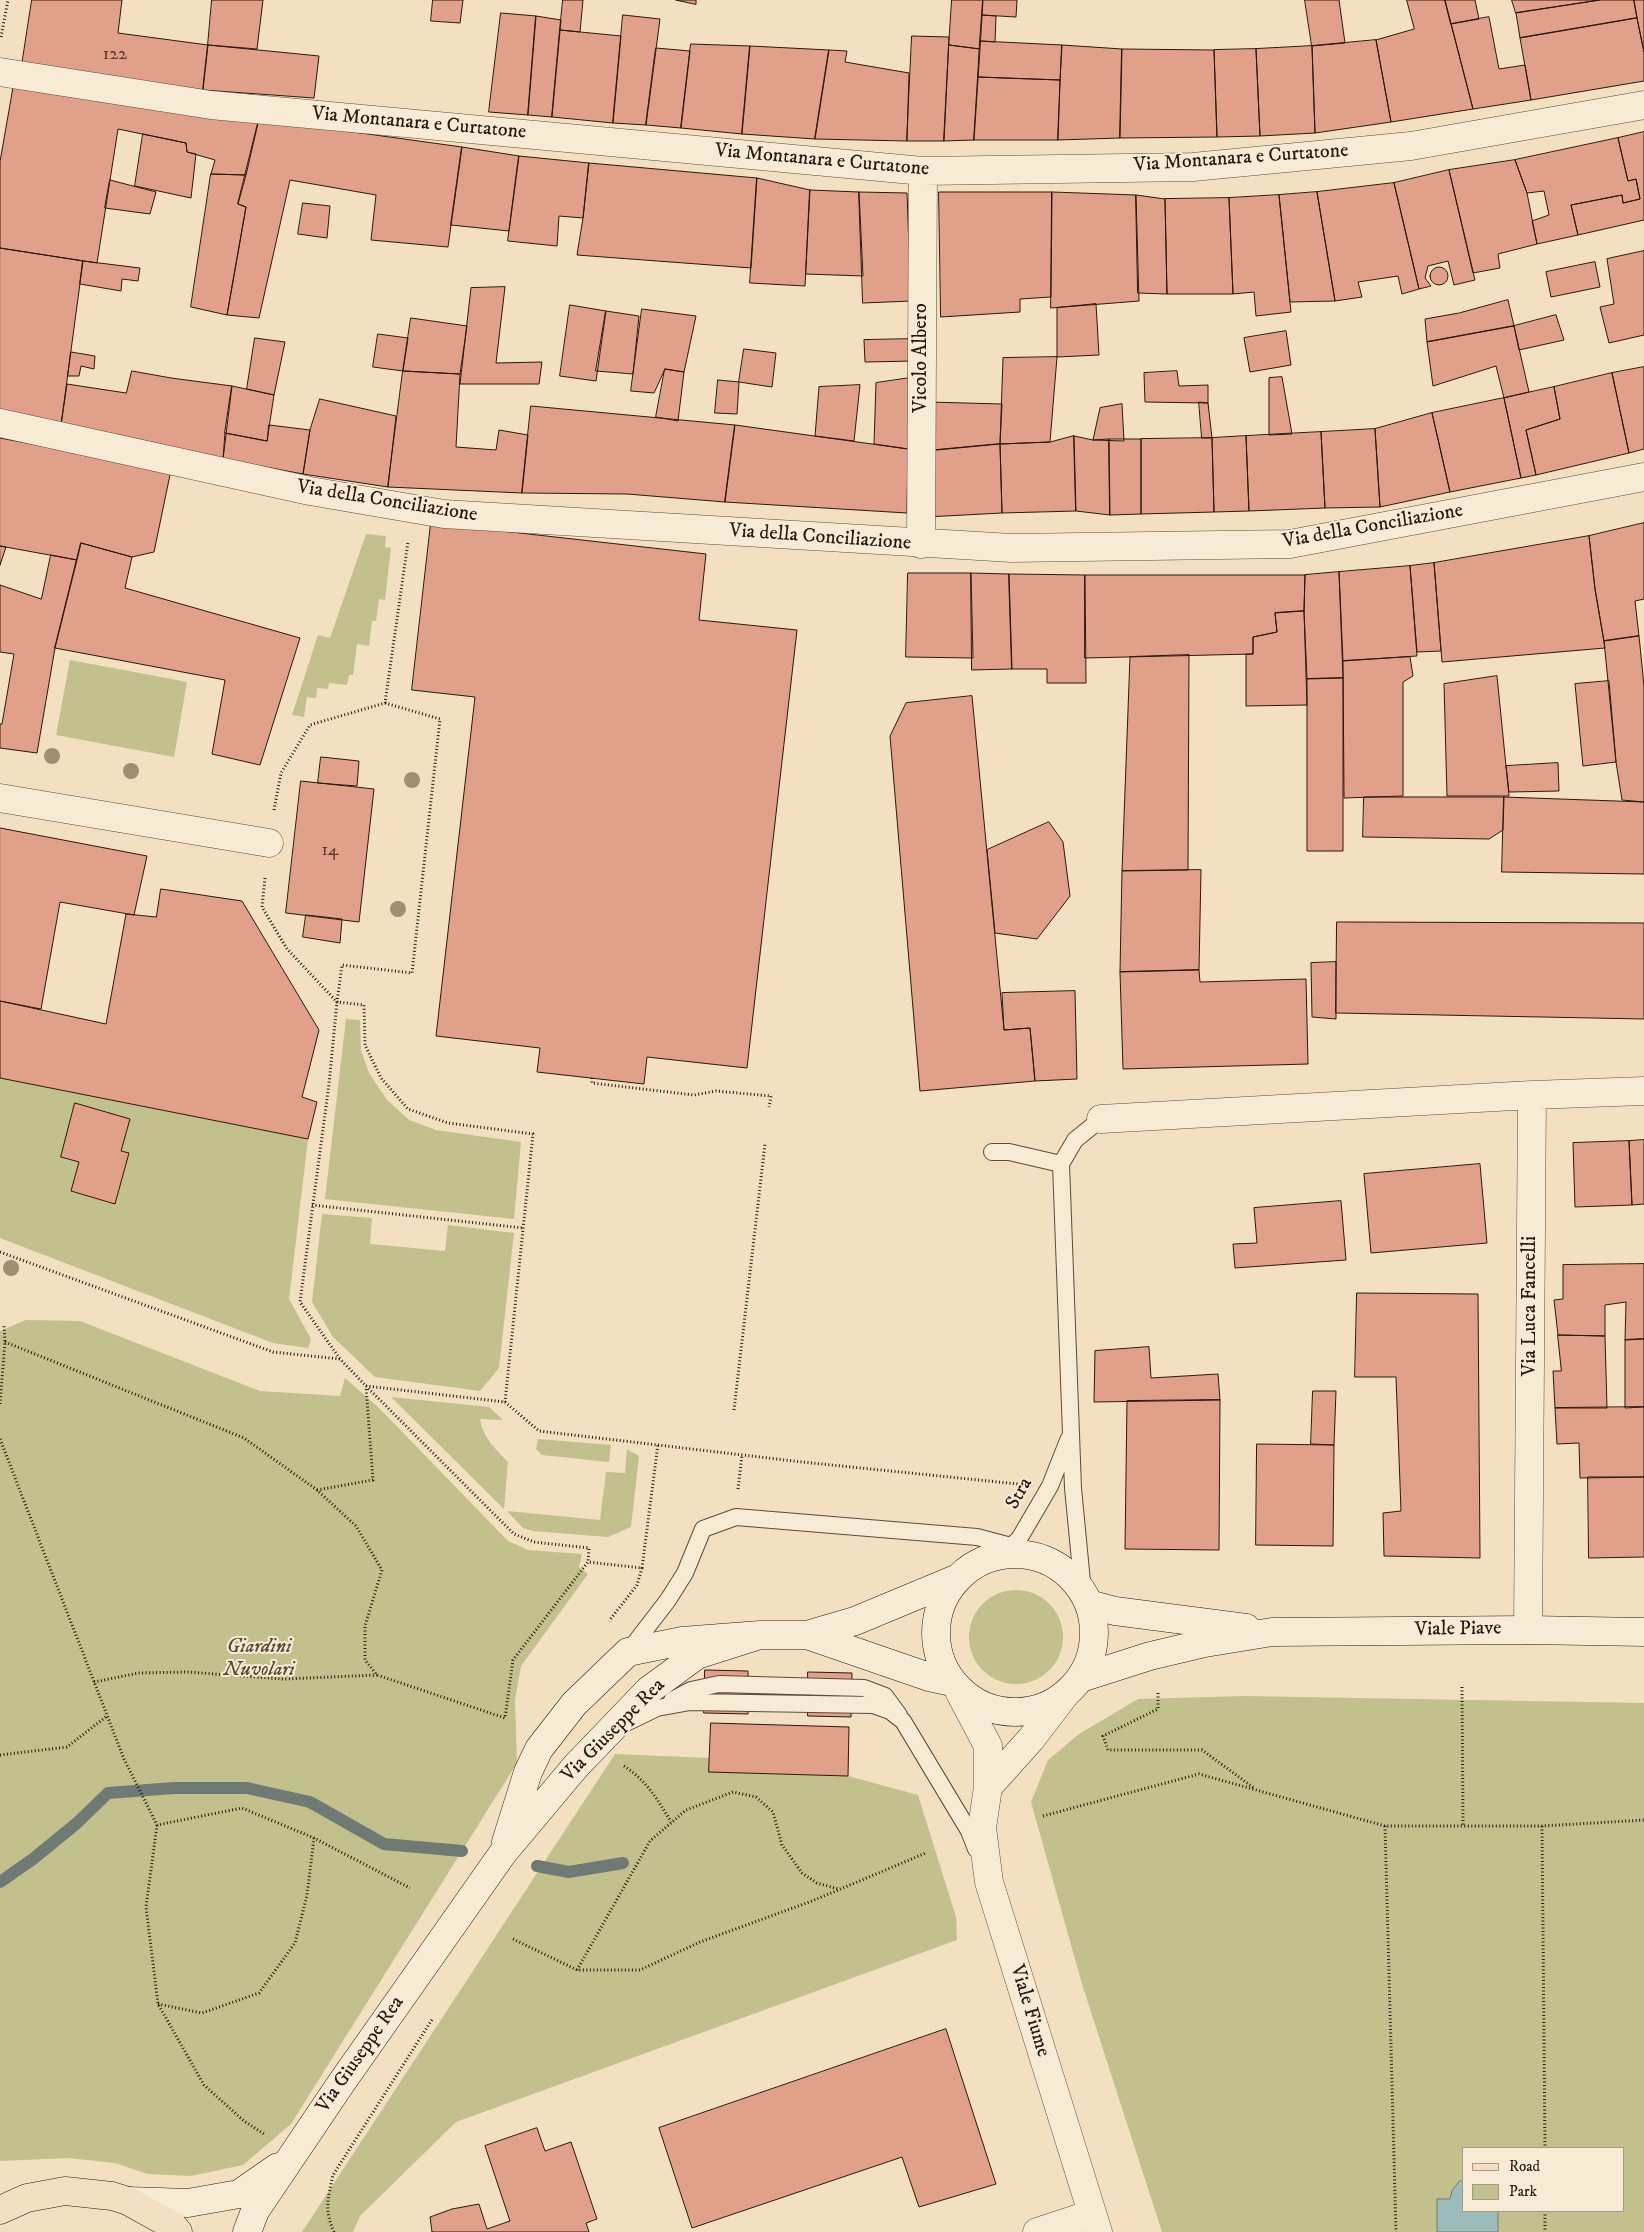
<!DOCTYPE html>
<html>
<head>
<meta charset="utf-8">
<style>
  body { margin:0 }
  #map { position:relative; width:1644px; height:2232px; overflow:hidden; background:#f2e0c0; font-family:"IM FELL DW Pica",serif }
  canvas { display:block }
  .legend { position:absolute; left:1462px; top:2147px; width:162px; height:65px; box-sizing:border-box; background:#f7ebd6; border:1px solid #a69786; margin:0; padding:6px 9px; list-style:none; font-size:15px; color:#2c180e }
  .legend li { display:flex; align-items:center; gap:10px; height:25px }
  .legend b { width:25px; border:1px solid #a69786 }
</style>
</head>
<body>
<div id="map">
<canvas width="1644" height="2232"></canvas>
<ul class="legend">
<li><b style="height:6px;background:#f2e0c0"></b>Road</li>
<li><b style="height:14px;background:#c2c08d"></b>Park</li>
</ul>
</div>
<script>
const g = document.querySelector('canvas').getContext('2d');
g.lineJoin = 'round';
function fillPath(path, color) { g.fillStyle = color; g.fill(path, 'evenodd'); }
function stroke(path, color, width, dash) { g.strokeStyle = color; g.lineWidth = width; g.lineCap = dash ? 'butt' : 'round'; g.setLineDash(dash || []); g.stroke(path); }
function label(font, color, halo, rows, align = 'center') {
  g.font = font + ' "IM FELL DW Pica",serif'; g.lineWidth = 4; g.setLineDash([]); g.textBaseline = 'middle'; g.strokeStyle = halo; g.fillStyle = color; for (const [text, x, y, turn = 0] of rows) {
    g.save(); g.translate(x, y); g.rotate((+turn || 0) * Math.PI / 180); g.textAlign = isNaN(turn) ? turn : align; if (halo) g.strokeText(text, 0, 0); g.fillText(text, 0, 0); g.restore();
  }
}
const green = new Path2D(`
  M366 534 386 536 385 547 391 548 385 600 379 599 376 621H372L369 646 357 644 353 675H349L347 685 329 683 328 689 317 688 316 698 307 697 304 717 292 715 318 635 330 638Z
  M70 660 187 682 174 757 56 735Z
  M346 1019 360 1020 361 1050 369 1073 387 1100 409 1120 436 1130 521 1142 514 1219 325 1199Z
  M0 1078 308 1139 289 1299 310 1337 311 1340 308 1348 273 1343 0 1238Z
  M322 1214 372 1218 370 1244 445 1251 448 1225 514 1233 499 1368 480 1391 375 1377 333 1337 312 1302Z
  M26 1320 80 1321 260 1391 340 1396 345 1378 380 1409 508 1541 528 1550 582 1554 579 1567 588 1574 521 1666 515 1700 517 1763 291 2124 243 2165 191 2176 148 2174 115 2163 69 2158 0 2161V1331Z
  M391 1397 489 1407 503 1420 480 1419C483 1438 495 1448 508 1462L504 1509Z
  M538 1439 611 1445 609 1462 542 1455 536 1449Z
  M627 1449 639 1456 631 1527 608 1537 533 1531 523 1528 507 1511 600 1520 606 1472 625 1473Z
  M969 1637a47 47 0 1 1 94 0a47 47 0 1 1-94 0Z
  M1244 1696 1644 1703V2232H1162L1082 1984 1031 1802 1048 1760 1079 1734 1138 1699ZM1463 2148H1623V2211H1463Z
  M615 1754 710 1758V1772L848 1776 918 1795 956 1917 957 1940 456 2122 360 2216 353 2232H302Z`);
const water = new Path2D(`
  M1460 2181H1463V2211H1498V2232H1437V2199H1450L1452 2191Z`);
const stream = new Path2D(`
  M537 1866 569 1872 623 1863
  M0 1882 33 1859 77 1823 108 1793 174 1788H247L310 1802 384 1844 462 1851`);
const building = new Path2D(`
  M32 0H122L118 33 208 45 203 90 22 65Z
  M212 0H263L257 49 208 45Z
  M433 0H463L460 23 431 21Z
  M563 0H583L580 32 560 30Z
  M676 0H696V4Z
  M952 0H983L980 49 949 45Z
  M983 0H1017L1016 17 982 15Z
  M1305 0H1339L1345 43 1312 46Z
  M1407 0H1445L1473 109 1391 122 1376 40 1414 29Z
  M1445 0H1475L1479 19 1451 24Z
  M1512 0H1600L1516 13Z
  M1600 0H1634L1637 18 1520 38 1516 13Z
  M1634 0H1644V52L1637 18Z
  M501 13 536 16 528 115 489 112Z
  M623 15 660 19 646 125 613 123Z
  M982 15 996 16 995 42 980 41Z
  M536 16 561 20 552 117 528 115Z
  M1489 17 1499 69 1525 65 1531 100 1473 109 1451 24Z
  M1637 18 1644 52V81L1531 100 1520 38Z
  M560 30 621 36 613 123 552 117Z
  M912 36 949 37 944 141H907Z
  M1376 40 1391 122 1315 133 1312 46Z
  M980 41 1062 45 1060 80 978 77Z
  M691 44 750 46 742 134 681 128Z
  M208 45 319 56 314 98 203 90Z
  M949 45 980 49 974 140 944 141Z
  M1062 45 1122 49 1120 138 1058 140Z
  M750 46 829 50 815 139 742 134Z
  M1312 46 1315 133 1260 136 1256 49Z
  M656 48 690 51 681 128 646 125Z
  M1122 49 1214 50 1217 137 1120 138Z
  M1256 49 1260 136 1217 137 1214 50Z
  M829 50 847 51 845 62 909 73 907 141 815 139Z
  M978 77 1060 80 1058 140H974Z
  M14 84 259 119 246 175 211 174 215 160 187 152 186 143 118 129 97 263 0 248V162Z
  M259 119 462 147 448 247 371 240 376 195 290 180 259 318 227 315 246 207 238 204Z
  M1644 132V220L1578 235 1571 205 1622 195 1623 203 1640 199 1636 179 1628 181 1618 138Z
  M143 134 186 143 187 152 196 154 191 198 135 186Z
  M1618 138 1628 181 1636 179 1640 199 1623 203 1622 195 1571 205 1578 235 1537 244 1532 221 1549 215 1544 191 1527 193 1515 160Z
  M462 147 519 156 509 231 451 225Z
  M519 156 589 163 583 218 559 216 557 246 508 241Z
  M1515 160 1527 193 1537 244 1498 254 1500 268 1473 273 1449 170Z
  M589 163 757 178 751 268 577 255 583 218Z
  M1449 170 1475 280 1454 285 1448 261 1428 266 1425 278 1431 286 1419 289 1394 183Z
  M211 174 246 175 238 204 246 207 227 315 191 307Z
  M757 178 810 190 805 286 750 283Z
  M110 180 156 192 150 214 105 208Z
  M1394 183 1419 289 1402 294 1398 276 1358 282 1362 297 1335 301 1317 192Z
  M810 190 859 192 863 276 806 274Z
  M859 192 907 193 911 301 863 303Z
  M939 192H1052L1051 297 1020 299V312L941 317Z
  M1052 192 1136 195 1139 301 1051 308Z
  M1317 192 1335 301 1290 302 1279 195Z
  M1136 195 1165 199 1167 294 1138 293Z
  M1279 195 1291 312 1256 316 1254 292 1233 294 1229 198Z
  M1229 198 1233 294H1167L1165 199Z
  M303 203 330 206 327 238 298 234Z
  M0 248 83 261 61 425 0 414Z
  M1644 251V335L1609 343 1600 307 1614 304 1607 259Z
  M83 261 140 268 138 281 122 279 121 291 80 284Z
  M1595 262 1600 287 1551 297 1546 272Z
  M1430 276a9 9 0 1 1 18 0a9 9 0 1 1-18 0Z
  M505 287 496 363 542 362 539 384H460L471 288Z
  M1508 300 1514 326 1427 342 1425 319 1459 313Z
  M1096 304 1099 355 1057 357V308Z
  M570 305 606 311 596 381 560 376Z
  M642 309 696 316 684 372 665 369 654 393 631 391Z
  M606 311 639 316 633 374 596 371Z
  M1556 315 1564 340 1519 350 1514 326Z
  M411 318 467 326 460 374 403 371Z
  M1514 326 1529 392 1504 398 1496 366 1433 386 1427 342Z
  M1286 331 1291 365 1250 372 1244 338Z
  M378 334 408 338 403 371 373 367Z
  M255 338 285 342 274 395 247 389Z
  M913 339 914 361 865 362 864 340Z
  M744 349 776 353 772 387 739 382Z
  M71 352 95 356 94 369 81 366 79 376H68Z
  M1057 357 1050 442 1000 444 1003 358Z
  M1644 367V449L1629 453 1612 373Z
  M665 369 684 372 678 421 656 417Z
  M132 371 171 378 232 386 223 459 61 425 67 384 126 393Z
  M403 371 460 374 456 447 496 450 499 430 528 435 522 493 388 487Z
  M1177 371 1179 386 1208 385V403L1145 402 1144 373Z
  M1612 373 1629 453 1536 475 1526 430 1560 419 1554 387Z
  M1282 377 1292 434 1269 435V378Z
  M910 378 908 449 874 444 876 383Z
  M718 380 739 382 737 414 715 413Z
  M860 385 854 441 815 436 819 387Z
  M232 386 274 395 267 441 225 433Z
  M1554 387 1560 419 1526 430 1536 475 1521 478 1504 398Z
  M1504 398 1521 478 1450 492 1432 413Z
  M320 399 396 416 388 487 303 474 310 430Z
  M928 402 1002 404 1000 444 926 451Z
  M1199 402 1208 403 1212 438H1202Z
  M1122 404 1124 441 1093 440 1100 408Z
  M531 406 735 425 725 502 627 494 522 493Z
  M1432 413 1450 492 1380 507 1375 429Z
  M269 425 310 430 303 474 223 459 225 433 267 441Z
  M735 425 908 449 907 513 725 502Z
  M1375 429 1380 507 1325 508 1321 432Z
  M1321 432 1325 508 1249 511 1246 436Z
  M1074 436 1076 511 1002 513 1000 444 1050 442Z
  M1074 436 1093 440 1109 439 1110 515 1076 511Z
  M1246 436 1249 511 1214 512 1212 438Z
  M0 438 171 470 154 552 132 557 81 543 77 560 0 546Z
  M1212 438 1214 512 1141 514V439Z
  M1109 439H1141V514L1110 515Z
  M1000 444 1002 513 926 517V451Z
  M431 523 706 554 699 620 797 630 747 1068 647 1057 644 1084 537 1072 540 1048 436 1036 475 697 412 690Z
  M1644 523V599L1635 601 1639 636 1604 641 1595 589 1589 536Z
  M1589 536 1595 589 1605 648 1442 662 1434 563Z
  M81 543 132 557 125 588 300 638 260 765 212 754 225 680 55 648Z
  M0 546 6 547 0 565Z
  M51 555 77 560 55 648 37 753 0 748V724H2L14 654 0 652V585L41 599Z
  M1434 563 1441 651 1417 652 1410 566Z
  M1410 566 1417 656 1343 661 1339 572Z
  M1339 572 1343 678 1307 679 1304 611 1305 575Z
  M908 573H971L973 658 906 657Z
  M971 573 1009 574 1012 669 972 670Z
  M1009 574 1085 575 1086 683H1047V669H1012Z
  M1085 575H1305L1304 611 1275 613 1277 632 1253 637V654L1085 658Z
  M1304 611 1307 705 1246 706V654H1253V637L1277 632 1275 613Z
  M1639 636 1644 686V802L1622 800 1616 762 1604 641Z
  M1189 655 1188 870 1122 871 1130 657Z
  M1410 657 1413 676 1403 682V796L1344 798 1343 661Z
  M1497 676 1509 796H1447L1444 684Z
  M1343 678V851H1307V679Z
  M1609 681 1616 762 1583 766 1575 684Z
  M972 696 1004 1030 1030 1028 1035 1081 920 1091 890 736 906 703Z
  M321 757 359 761 357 786 318 783Z
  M1558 763 1559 791 1509 792 1506 766Z
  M301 781 374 789 359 922 286 913Z
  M1364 797H1504L1503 830 1489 839 1363 837Z
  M1504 797 1644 802V874L1502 872Z
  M1049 822 1063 842 1070 896 1037 939 995 933 987 850Z
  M0 828 147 856 134 915 60 902 41 1009 0 1001Z
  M1201 870 1199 970 1120 972 1122 871Z
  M161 889 242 901 319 1030 302 1097 317 1102 308 1139 0 1078V1001L106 1024 126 914 156 917Z
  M306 915 342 919 340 943 303 937Z
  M1337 922 1644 923V1019L1336 1013Z
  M1336 962V1019L1312 1017 1311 963Z
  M1199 970 1200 982 1306 979 1308 1064 1123 1069 1120 972Z
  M1075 991 1077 1079 1035 1081 1030 1028 1004 1030 1002 993Z
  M75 1103 130 1119 121 1151 129 1153 115 1204 71 1191 79 1162 61 1157Z
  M1644 1140V1204L1632 1205 1629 1141Z
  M1629 1141 1632 1205 1575 1207 1573 1143Z
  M1480 1164 1487 1243 1371 1253 1364 1174Z
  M1341 1201 1346 1260 1235 1268 1233 1244 1257 1243 1254 1208Z
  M1644 1264V1339L1625 1340 1626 1302 1605 1305V1336L1558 1335 1554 1300 1563 1299V1265Z
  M1357 1293 1478 1294 1480 1558 1384 1556 1383 1513 1401 1511 1396 1377H1355Z
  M1558 1335 1605 1336 1607 1408H1555L1553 1371H1561Z
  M1644 1339V1407L1625 1408V1340Z
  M1149 1347 1151 1378 1218 1374 1220 1400 1094 1402 1095 1351Z
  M1313 1391H1336L1334 1445 1311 1444Z
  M1220 1400 1219 1550 1125 1549 1127 1401Z
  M1644 1407V1477L1580 1478 1579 1443 1557 1444 1555 1408Z
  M1257 1444 1334 1445 1333 1546 1256 1545Z
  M1588 1477H1644V1557L1589 1558Z
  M705 1670 748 1671V1714L704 1713Z
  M808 1672 852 1673 851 1717 808 1716Z
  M711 1723 849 1727 848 1776 709 1772Z
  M946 2029 996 2184 919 2207 902 2157 692 2228 659 2128Z
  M537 2128 545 2151 571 2142 597 2219 586 2223 589 2232H432L430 2217 452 2209 479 2204 487 2229 510 2221 485 2146Z`);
const path = new Path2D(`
  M1 37 8 0
  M385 703 440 719 412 973 342 965 337 1002 364 1005 365 1045 381 1078 408 1109 448 1123 533 1134 505 1402
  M274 810 281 773 310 725 385 703 408 542
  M265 878 262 907 287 949 337 1002 329 1084 300 1302 340 1359
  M592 1078V1083L694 1095 716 1091 771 1096 769 1107
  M312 1205 523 1228
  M0 1252 273 1352 340 1359 366 1386 505 1402 539 1431 802 1462 1018 1484
  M5 1342 244 1438 317 1490 356 1526 382 1570 365 1626V1660L377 1675 505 1718 513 1660 588 1562 642 1568 637 1585 609 1621
  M366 1386 514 1534 534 1542 589 1548 588 1562
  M0 1404 5 1342 4 1326
  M734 1410 765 1144
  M0 1439 124 1759 157 1825 242 1808 314 1838 410 1888
  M738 1489 742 1455
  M317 1490 373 1480 366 1387
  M642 1568 658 1444
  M94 1682 139 1673 187 1672 284 1679 377 1675
  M1462 1687 1463 1826
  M1158 1693V1709L1103 1736 1108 1750H1202L1254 1788
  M0 1755 67 1747 107 1716
  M624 1766C646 1780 658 1800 671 1822
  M1043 1816 1199 1774 1385 1826H1542L1644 1820
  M157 1825 146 1907 158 2004 204 2085 244 2121 264 2134
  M1385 1826 1396 2232
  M1542 1826 1545 2148
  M513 1939 577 1970H640L700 1942 812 1901 926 1853
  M577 1970 650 1841 686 1810 733 1792 756 1797 773 1812 782 1845 802 1873 817 1883 838 1889
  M158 2004 202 2013 259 1993 295 1943 307 1895 314 1838
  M1545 2211V2232
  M334 2232C324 2210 328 2198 333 2175L433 2018`);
const service = new Path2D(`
  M992 1152H1009L1061 1164 1073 1488 1083 1592
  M1061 1164 1075 1140 1101 1119
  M984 1560 1011 1546 1019 1539 1050 1486 1069 1438
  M628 1652 668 1600 685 1573 703 1529 736 1517 977 1537 1011 1546 1021 1554
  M672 1700 691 1690 719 1684 864 1688 885 1696 899 1715
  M626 1723 657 1708 690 1702 873 1705 890 1711 903 1721 969 1831 976 1849`);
const minor = new Path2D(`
  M0 72 211 105 923 171 1193 167 1411 146 1644 105
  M0 423 310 491 444 514 1012 548 1290 544 1644 477
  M921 544 923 171
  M0 798 269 843
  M1101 1119 1532 1095
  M1528 1630 1532 1095 1644 1091
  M959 1691 988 1746V1787L982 1828 989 1882 1098 2232
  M988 1787 1031 1739 1064 1696
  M1037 2232 1092 2214`);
const secondary = new Path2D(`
  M936 1633a79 79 0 1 1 158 0a79 79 0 1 1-158 0Z
  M1089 1604 1115 1611 1246 1628
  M807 1635 929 1677 952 1682
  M1081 1678 1150 1656 1205 1643 1272 1632 1528 1630 1644 1632
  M506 1842 528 1772 539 1749 574 1704 628 1652 682 1641 760 1635H807L855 1621 956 1579
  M128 2201 188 2203 239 2194 278 2167
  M247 2232 255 2211 342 2082 503 1853 576 1766 649 1690 697 1655 760 1635`);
const primary = new Path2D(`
  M0 2210 27 2198 65 2191 112 2196 128 2201 173 2226 178 2232`);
const trees = [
  [52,756],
  [131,771],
  [412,780],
  [398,909],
  [11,1268]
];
const numberNames = [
  ["122",115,55],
  ["14",330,851]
];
const streetNames = [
  ["Via Montanara e Curtatone",419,124,5],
  ["Via Montanara e Curtatone",1241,159,-4],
  ["Via Montanara e Curtatone",822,161,5],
  ["Vicolo Albero",922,358,-90],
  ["Via della Conciliazione",387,502,9],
  ["Via della Conciliazione",1373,527,-10],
  ["Via della Conciliazione",820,538,4],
  ["Via Luca Fancelli",1531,1306,-90],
  ["Stra",1020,1494,-60],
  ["Viale Piave",1458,1630,-1],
  ["Via Giuseppe Rea",614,1731,-45],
  ["Viale Fiume",1029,2011,73],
  ["Via Giuseppe Rea",361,2055,-55]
];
const parkNames = [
  ["Giardini",259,1648],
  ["Nuvolari",259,1671]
];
fillPath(green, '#c2c08d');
fillPath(water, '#9dbbba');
stroke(water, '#707a75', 1);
stroke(stream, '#707a75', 12);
fillPath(building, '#e1a089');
stroke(building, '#2c180e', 1);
stroke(service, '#5e4a3a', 18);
stroke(minor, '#5e4a3a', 29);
stroke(secondary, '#2c180e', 29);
stroke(primary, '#2c180e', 29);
stroke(path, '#2c180e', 3, [1, 2.5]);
stroke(service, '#f7ebd6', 16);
stroke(minor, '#f7ebd6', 28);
stroke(secondary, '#f7ebd6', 28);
stroke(primary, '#f2e0c0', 28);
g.fillStyle = '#9e8e73';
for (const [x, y] of trees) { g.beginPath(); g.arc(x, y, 8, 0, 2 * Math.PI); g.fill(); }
label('18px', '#593a2d', null, numberNames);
label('20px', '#2c180e', '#f7ebd6', streetNames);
label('italic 20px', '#594a34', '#f7ebd6', parkNames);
</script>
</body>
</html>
